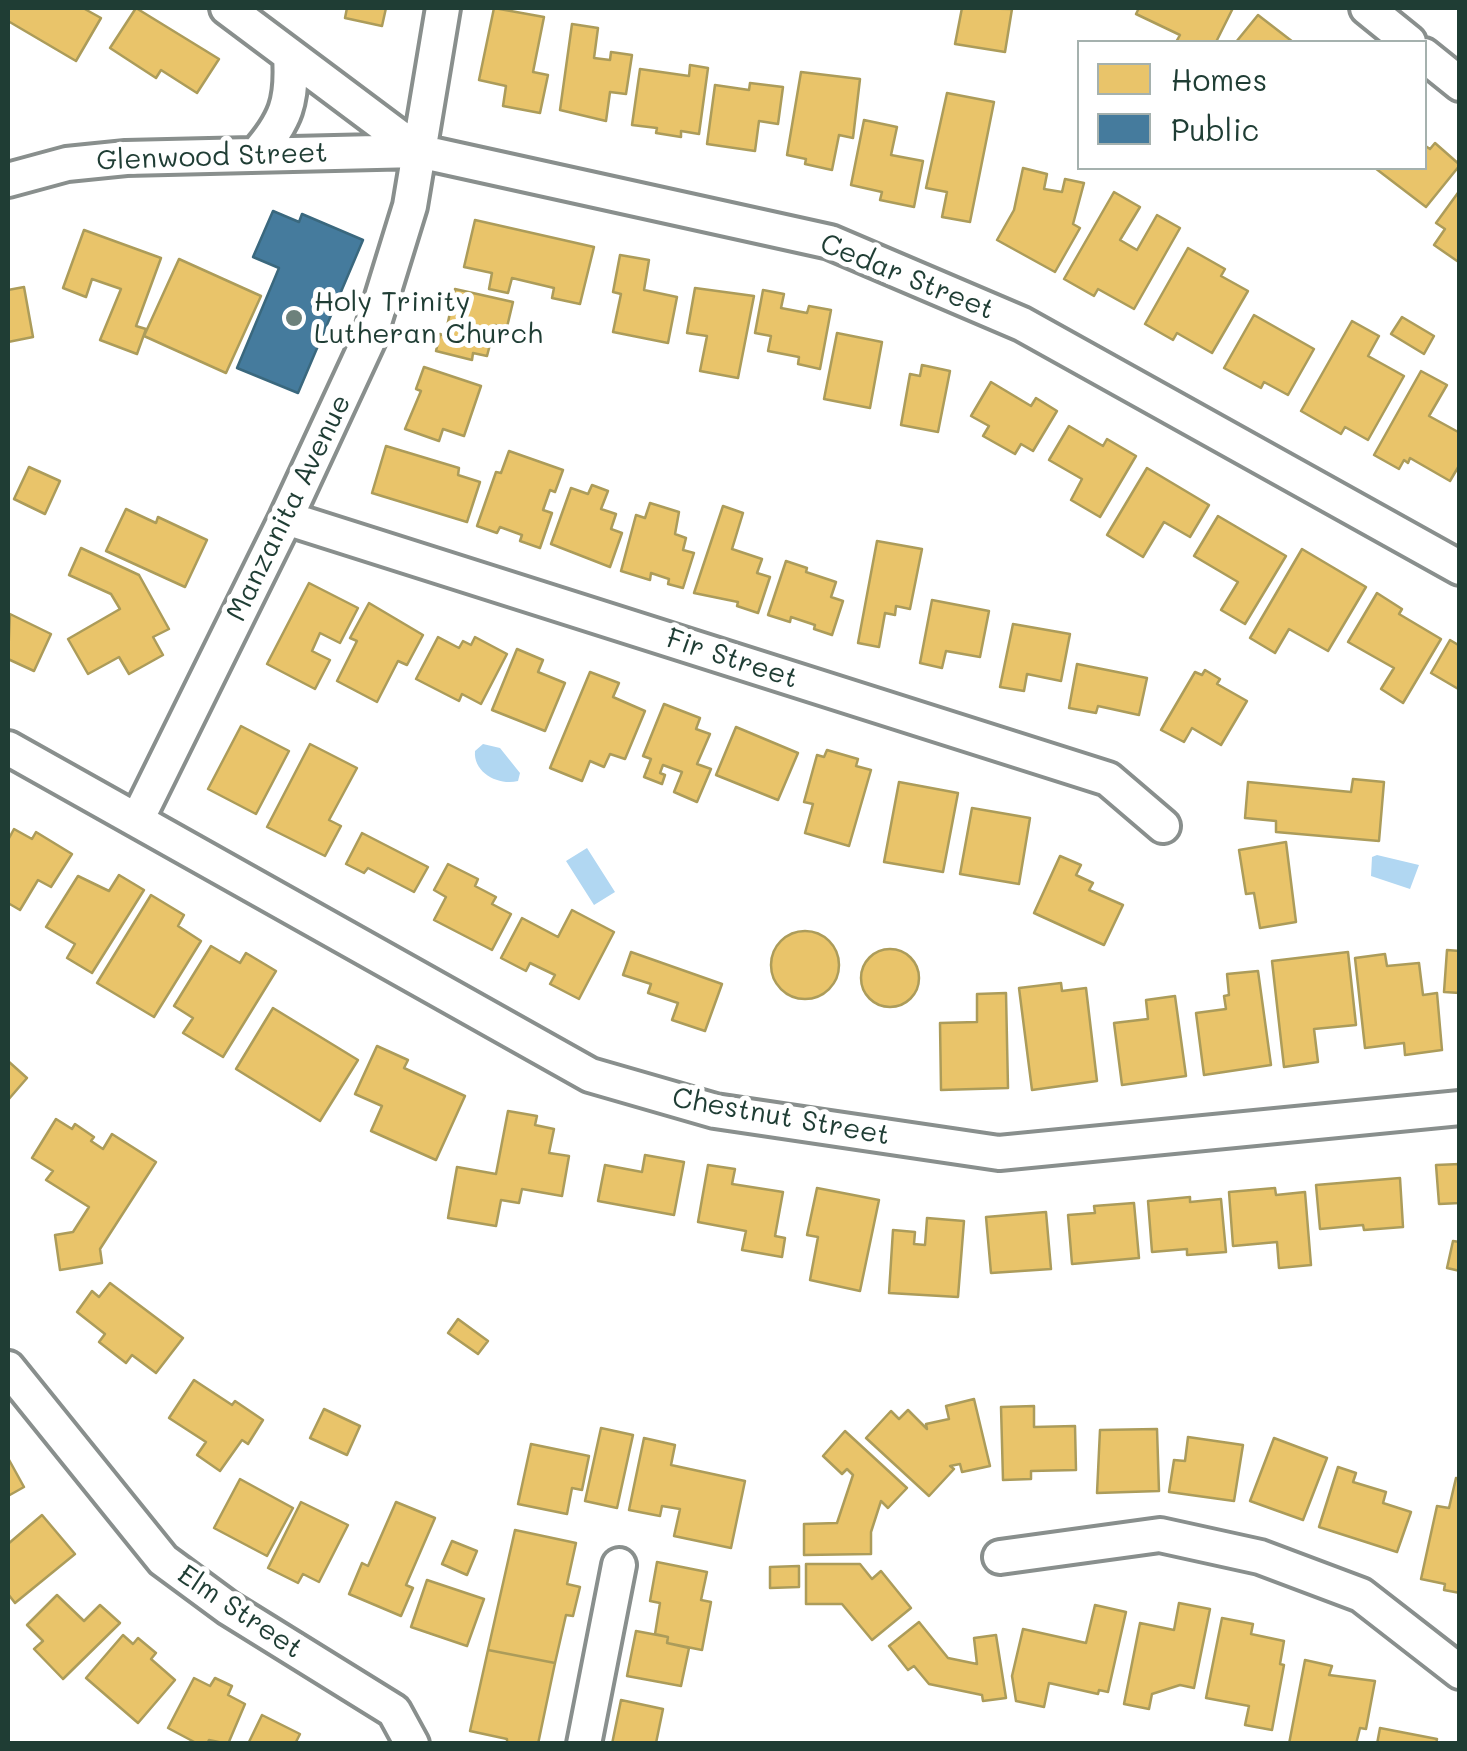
<!DOCTYPE html>
<html>
<head>
<meta charset="utf-8">
<style>
  body { margin:0 }
  #map { position:relative; width:1467px; height:1751px; overflow:hidden; background:#fff; font-family:Mali,sans-serif }
  canvas { display:block }
  .frame { position:absolute; inset:0; border:10px solid #1f3d34; pointer-events:none }
  .legend { position:absolute; left:1077px; top:40px; width:350px; height:130px; box-sizing:border-box; background:#fff; border:2px solid #a5b1ae; margin:0; padding:12px 18px; list-style:none; font-size:30px; color:#1f3d34 }
  .legend li { display:flex; align-items:center; gap:20px; height:50px }
  .legend b { width:50px; border:2px solid #a5b1ae }
</style>
</head>
<body>
<div id="map">
<canvas width="1467" height="1751"></canvas>
<div class="frame"></div>
<ul class="legend">
<li><b style="height:28px;background:#e9c46a"></b>Homes</li>
<li><b style="height:28px;background:#457b9d"></b>Public</li>
</ul>
</div>
<script>
const g = document.querySelector('canvas').getContext('2d');
g.lineJoin = 'round';
function fillPath(path, color) { g.fillStyle = color; g.fill(path, 'evenodd'); }
function stroke(path, color, width, dash) { g.strokeStyle = color; g.lineWidth = width; g.lineCap = dash ? 'butt' : 'round'; g.setLineDash(dash || []); g.stroke(path); }
function label(font, color, halo, rows, align = 'center') {
  g.font = font + ' Mali,sans-serif'; g.lineWidth = 10; g.setLineDash([]); g.textBaseline = 'middle'; g.strokeStyle = halo; g.fillStyle = color; for (const [text, x, y, turn = 0] of rows) {
    g.save(); g.translate(x, y); g.rotate((+turn || 0) * Math.PI / 180); g.textAlign = isNaN(turn) ? turn : align; if (halo) g.strokeText(text, 0, 0); g.fillText(text, 0, 0); g.restore();
  }
}
const water = new Path2D(`
  M483 744 500 748 520 773 518 781C499 786 473 773 475 751Z
  M587 848 615 892 594 905 566 861Z
  M1377 855 1419 865 1410 889 1371 876 1372 857Z`);
const homes = new Path2D(`
  M8 8H83L101 18 76 61 8 21Z
  M136 8 219 59 197 93 161 70 156 78 110 48Z
  M347 8H386L382 26 345 18Z
  M494 8 544 17 533 72 548 75 540 113 503 106 506 86 479 80Z
  M962 8 1012 9 1005 52 955 44Z
  M1139 8H1233L1216 42H1176L1180 35 1136 14Z
  M1258 15 1293 42H1236Z
  M572 24 598 28 594 58 610 60 611 52 632 55 626 94 610 92 606 121 560 110Z
  M690 65 708 68 699 134 681 131V137L656 133 657 128 632 125 640 69 689 76Z
  M801 72 860 79 853 138 839 135 832 170 805 164 806 159 787 155Z
  M750 83 783 87 778 124 759 121 755 151 707 144 715 85 749 90Z
  M947 93 994 102 970 222 942 217 947 192 926 188Z
  M864 120 897 127 891 155 923 161 914 207 880 200 882 192 851 185Z
  M1435 143 1460 165 1426 207 1375 168H1424V145L1430 149Z
  M1023 168 1047 174 1044 189 1062 192 1065 179 1084 183 1073 224 1080 228 1055 272 997 240 1014 210Z
  M1460 190V263L1434 245 1445 229 1436 223Z
  M1114 192 1140 207 1120 240 1137 250 1157 215 1180 228 1134 309 1098 289 1094 296 1064 279Z
  M475 220 594 247 580 304 552 298 554 288 512 278 508 293 489 289 492 273 464 267Z
  M84 230 161 258 136 326 146 329 137 354 100 340 121 289 92 279 86 297 63 288Z
  M1188 248 1225 269 1221 276 1248 291 1212 353 1177 333 1173 340 1145 324Z
  M620 255 649 260 644 290 677 297 668 343 613 332 621 294 613 292Z
  M179 259 261 296 226 373 144 336Z
  M24 287 33 337 8 342V290Z
  M695 288 754 296 738 378 700 371 707 336 687 333Z
  M455 289 513 302 507 327 495 325 487 356 473 353 472 360 436 351 440 334 445 336Z
  M763 290 784 294 781 308 807 313 809 306 831 310 820 369 798 364 799 357 768 351 771 336 755 333Z
  M1254 315 1314 349 1288 395 1264 382 1261 388 1224 368Z
  M1402 317 1434 336 1424 354 1391 334Z
  M1352 321 1379 336 1368 356 1404 376 1368 440 1345 427 1341 434 1301 411Z
  M837 333 882 342 870 408 824 399Z
  M922 365 950 371 938 432 901 425 910 374 920 376Z
  M424 367 481 386 464 436 443 429 439 441 405 429 421 391 416 389Z
  M1421 371 1447 385 1429 416 1460 433V464L1450 481 1410 458 1408 463 1404 460 1399 469 1374 455Z
  M991 382 1031 406 1036 398 1057 411 1033 451 1021 444 1015 454 983 436 989 426 971 416Z
  M1069 426 1103 446 1107 439 1136 456 1100 517 1071 500 1082 479 1049 460Z
  M386 446 459 468 458 475 480 482 467 522 372 493Z
  M509 451 563 470 555 492 550 490 543 510 552 513 540 548 520 541 522 535 500 527 497 533 477 526 496 472 501 473Z
  M29 467 60 481 45 514 14 499Z
  M1147 468 1209 505 1190 537 1164 522 1143 557 1107 535Z
  M592 485 608 491 601 509 616 514 611 529 622 533 610 567 551 544 571 488 588 494Z
  M650 503 679 512 675 534 686 538 683 550 694 553 683 588 668 584 669 579 651 573 650 580 621 571 636 515 645 518Z
  M723 506 743 513 732 549 762 559 757 573 770 577 758 613 737 606 738 602 694 593Z
  M126 509 156 523 158 517 207 540 185 587 106 551Z
  M1218 516 1286 556 1245 624 1221 610 1238 582 1194 556Z
  M877 541 922 549 910 609 896 606 895 615 885 613 879 647 858 643Z
  M81 548 139 575 169 629 153 637 163 655 129 674 119 657 88 674 68 639 120 609 111 594 69 575Z
  M1302 549 1366 587 1328 651 1289 629 1275 653 1250 638Z
  M786 561 807 568 806 572 836 582 831 597 843 601 832 635 814 629 815 625 791 617 790 622 768 615Z
  M309 583 358 608 340 643 320 633 312 651 330 660 315 689 267 664Z
  M1377 593 1402 609 1399 614 1441 639 1403 703 1381 689 1394 668 1348 642Z
  M932 600 989 611 980 657 946 651 942 668 920 663Z
  M369 603 423 635 407 665 398 661 377 702 337 681 357 641 350 638Z
  M10 614 51 634 34 671 8 659Z
  M1013 624 1070 634 1061 681 1027 674 1024 691 1000 687Z
  M438 637 459 648 463 641 471 645 475 637 507 654 481 704 462 694 459 701 416 679Z
  M1450 640 1460 646V690L1431 673Z
  M517 649 543 660 538 672 565 683 545 731 492 710Z
  M1077 664 1147 678 1139 715 1098 706 1096 713 1069 708Z
  M1205 670 1220 679 1217 684 1247 701 1221 745 1192 728 1184 742 1161 730 1195 672 1202 675Z
  M590 672 619 683 613 697 645 711 625 759 610 754 604 767 590 761 582 781 550 768Z
  M664 704 700 718 696 729 710 734 697 764 711 769 697 802 674 792 682 772 663 765 660 773 665 775 662 784 644 777 651 759 643 756Z
  M241 726 289 751 256 814 208 789Z
  M736 727 798 753 778 800 716 775Z
  M310 744 357 768 329 820 341 826 325 856 267 827Z
  M827 750 858 759 856 766 871 770 849 846 805 833 813 804 804 802 817 755 824 757Z
  M1353 779 1384 782 1379 841 1276 832V821L1245 818 1248 782 1351 792Z
  M899 782 958 793 943 872 884 862Z
  M972 808 1030 818 1019 884 960 874Z
  M14 829 32 839 36 832 72 854 51 887 38 880 20 910 8 903V840Z
  M362 833 428 867 414 892 368 868 364 873 346 864Z
  M1286 842 1296 922 1260 928 1254 893 1246 894 1239 850Z
  M1060 856 1081 865 1076 875 1093 883 1089 890 1123 905 1104 945 1034 913Z
  M448 864 478 879 475 886 496 897 492 904 511 914 492 950 434 920 446 897 434 890Z
  M119 875 144 890 92 973 67 958 75 944 46 927 78 876 109 891Z
  M151 895 184 915 178 926 201 941 154 1017 97 983Z
  M572 910 614 932 579 999 550 984 555 975 530 963 526 971 501 958 522 918 558 937Z
  M771 965a34 34 0 1 1 68 0a34 34 0 1 1-68 0Z
  M211 946 240 963 246 953 276 971 223 1057 183 1033 193 1018 174 1006Z
  M861 978a29 29 0 1 1 58 0a29 29 0 1 1-58 0Z
  M1447 950 1460 951V993L1444 992Z
  M631 952 722 984 705 1031 672 1020 678 1003 648 993 651 984 623 975Z
  M1348 952 1356 1025 1314 1029 1318 1062 1284 1067 1272 961Z
  M1385 954 1387 966 1419 963 1423 995 1437 993 1442 1050 1405 1055 1404 1043 1365 1048 1355 958Z
  M1258 971 1271 1065 1204 1075 1196 1013 1226 1009 1224 996 1229 995 1227 974Z
  M1061 983 1062 991 1086 988 1097 1081 1032 1090 1019 988Z
  M1006 993 1008 1088 941 1090 940 1023 977 1022V994Z
  M1175 996 1186 1076 1122 1085 1114 1023 1148 1019 1146 1000Z
  M273 1008 358 1060 320 1121 236 1069Z
  M377 1046 408 1060 404 1068 465 1096 436 1160 371 1131 382 1106 355 1094Z
  M8 1061 27 1078 8 1100Z
  M508 1111 537 1116 535 1125 554 1129 549 1153 569 1156 562 1196 522 1189 519 1203 501 1200 496 1226 448 1218 457 1167 496 1174Z
  M56 1119 72 1129 75 1124 94 1137 91 1141 103 1149 112 1134 156 1162 100 1249 102 1263 60 1270 55 1235 73 1232 89 1207 46 1180 53 1171 32 1158Z
  M645 1155 684 1162 674 1215 598 1201 605 1165 642 1172Z
  M1460 1164V1203L1439 1204 1436 1165Z
  M708 1165 735 1169 732 1184 783 1192 775 1236 785 1238 782 1257 742 1250 746 1231 698 1222Z
  M1400 1178 1403 1227 1364 1230 1363 1225 1320 1229 1316 1185Z
  M817 1188 879 1200 860 1291 810 1280 818 1237 807 1235Z
  M1275 1188 1276 1195 1305 1192 1311 1265 1279 1268 1277 1242 1233 1246 1229 1192Z
  M1190 1197V1202L1221 1199 1226 1252 1187 1255V1249L1152 1252 1148 1201Z
  M1134 1203 1139 1258 1072 1264 1068 1215 1095 1213 1094 1206Z
  M1046 1212 1051 1269 991 1273 986 1217Z
  M927 1218 964 1221 958 1297 889 1293 893 1230 915 1232 914 1244 925 1245Z
  M1453 1241 1460 1242V1271L1447 1268Z
  M110 1283 183 1338 156 1373 132 1355 126 1363 99 1342 105 1334 77 1312 92 1291 99 1297Z
  M458 1319 488 1341 478 1354 448 1333Z
  M194 1380 232 1405 235 1401 263 1420 248 1444 242 1440 220 1471 197 1455 206 1442 169 1418Z
  M974 1399 990 1466 962 1472 960 1464 950 1466 954 1469 929 1496 866 1438 891 1411 899 1419 908 1410 927 1429 926 1424 949 1419 946 1406Z
  M1034 1406V1427L1075 1426 1076 1470 1031 1471V1479L1003 1480 1001 1407Z
  M324 1409 360 1426 347 1455 310 1438Z
  M601 1428 633 1435 617 1508 585 1501Z
  M1157 1429 1159 1491 1097 1493 1100 1430Z
  M845 1431 907 1488 888 1508 881 1501 871 1532V1554L804 1555V1524L837 1523 853 1475 847 1469 842 1474 823 1456Z
  M1188 1437 1243 1445 1234 1501 1169 1492 1174 1460 1185 1461Z
  M644 1438 675 1445 671 1465 745 1481 731 1548 674 1536 680 1509 662 1506 660 1516 629 1510Z
  M1274 1438 1327 1458 1303 1520 1250 1501Z
  M531 1444 589 1456 582 1490 572 1488 567 1514 518 1504Z
  M8 1458 24 1487 8 1496Z
  M1338 1467 1356 1473 1353 1482 1386 1492 1383 1503 1411 1512 1397 1552 1319 1527Z
  M1456 1478 1460 1479V1593L1444 1590 1445 1584 1421 1579 1437 1506 1449 1508Z
  M240 1479 293 1508 267 1556 214 1528Z
  M301 1502 348 1525 319 1582 303 1574 298 1583 268 1568Z
  M396 1502 435 1518 406 1585 413 1588 401 1616 349 1594 362 1563 368 1566Z
  M42 1515 75 1554 15 1603 8 1594V1544Z
  M515 1530 576 1543 567 1584 580 1587 573 1616 566 1615 555 1663 488 1650Z
  M452 1541 477 1551 467 1575 442 1564Z
  M657 1562 707 1572 701 1600 711 1602 702 1650 667 1643 668 1637 655 1634 660 1603 650 1601Z
  M806 1564H860L872 1579 881 1571 911 1608 872 1640 842 1604H806Z
  M799 1566V1587L770 1588V1567Z
  M427 1580 484 1599 467 1646 411 1627Z
  M57 1595 84 1621 100 1605 120 1623 63 1679 34 1649 43 1641 27 1625Z
  M1179 1603 1210 1609 1194 1688 1180 1685 1152 1694 1149 1709 1124 1704 1140 1623 1174 1630Z
  M1095 1605 1126 1612 1108 1692 1099 1690 1098 1694 1049 1683 1044 1707 1016 1701 1012 1676 1023 1629 1086 1643Z
  M1222 1618 1253 1624 1251 1634 1284 1641 1280 1664 1284 1665 1272 1730 1245 1725 1249 1706 1206 1698Z
  M919 1622 948 1658 977 1664 974 1638 996 1635 1006 1698 983 1701 982 1695 929 1684 914 1666 908 1670 889 1646Z
  M636 1631 668 1637 667 1643 689 1648 681 1686 627 1676Z
  M123 1635 133 1644 138 1638 156 1653 151 1659 175 1680 138 1723 86 1678Z
  M488 1650 555 1663 538 1744H507V1739L470 1731Z
  M1305 1660 1332 1666 1329 1675 1375 1681 1366 1729 1360 1728 1356 1744H1289Z
  M194 1678 210 1686 215 1678 232 1686 228 1695 245 1704 228 1744 209 1740 207 1744H198L168 1728Z
  M621 1700 663 1709 656 1743 661 1744H612Z
  M262 1715 300 1734 295 1744H248Z
  M1380 1728 1437 1739 1436 1744H1377Z`);
const public = new Path2D(`
  M273 211 299 222 302 214 363 240 298 393 237 368 279 268 253 257Z`);
const minor = new Path2D(`
  M227 8 418 151 830 242 1022 324 1460 568
  M1367 8 1409 42
  M1424 55 1460 84
  M256 155C286 121 293 101 290 56
  M8 180 67 164 126 158 418 151
  M286 518 1108 779 1163 826
  M8 748 590 1075 715 1111 999 1153 1460 1108
  M137 820 286 518 369 339 410 206 443 8
  M8 1368 163 1560 228 1608 394 1711 412 1744
  M1000 1557 1160 1535 1260 1557 1361 1595 1460 1672
  M584 1744 619 1565`);
const markers = [
  [294,318,10,"#6d817b"]
];
const streetNames = [
  ["Glenwood Street",212,157,-2],
  ["Cedar Street",907,277,22],
  ["Manzanita Avenue",289,508,-64],
  ["Fir Street",732,659,18],
  ["Chestnut Street",781,1117,10],
  ["Elm Street",240,1612,34]
];
const poiNames = [
  ["Holy Trinity",314,302],
  ["Lutheran Church",314,334]
];
fillPath(water, '#b1d7f2');
fillPath(homes, '#e9c46a');
stroke(homes, '#ac9c5a', 2.5);
fillPath(public, '#457b9d');
stroke(public, '#3a687e', 2.5);
stroke(minor, '#898f8d', 40);
stroke(minor, '#fff', 32);
for (const [x, y, r, color] of markers) { const dot = new Path2D(); dot.arc(x, y, r, 0, 2 * Math.PI); g.fillStyle = color; g.fill(dot); stroke(dot, '#fff', 4); }
label('28px', '#1f3d34', '#fff', streetNames);
label('28px', '#1f3d34', '#fff', poiNames, 'left');
</script>
</body>
</html>
